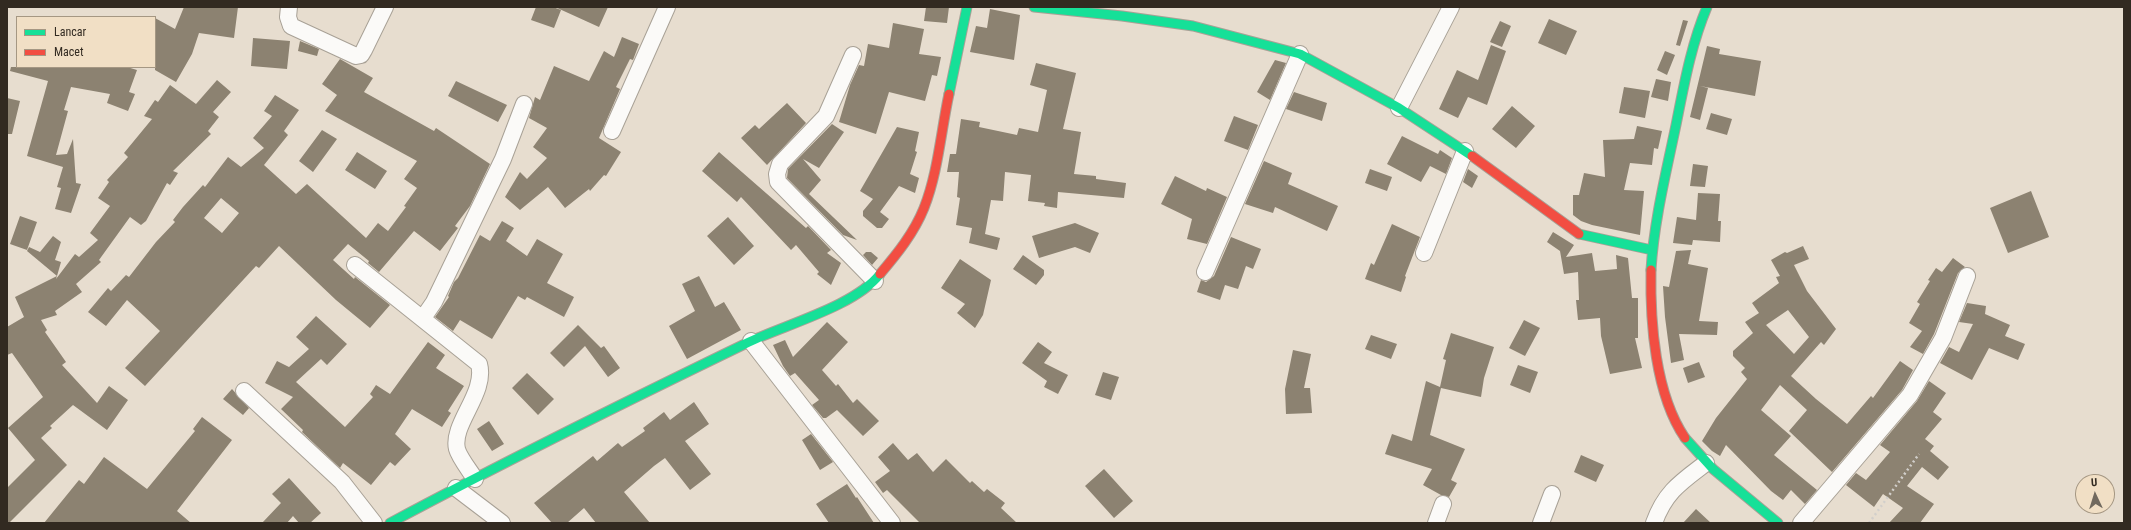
<!DOCTYPE html>
<html>
<head>
<meta charset="utf-8">
<style>
  body { margin:0 }
  #map { position:relative; width:2131px; height:530px; overflow:hidden; background:#e7ddcf; font-family:"Roboto Condensed",sans-serif }
  canvas { display:block }
  .frame { position:absolute; inset:0; border:8px solid #322a21; pointer-events:none }
  .legend { position:absolute; left:16px; top:16px; width:140px; height:52px; box-sizing:border-box; background:#f1dfc5; border:1px solid #a59783; margin:0; padding:5px 7px; list-style:none; font-size:12px; color:#322a21 }
  .legend li { display:flex; align-items:center; gap:8px; height:20px }
  .legend b { width:20px; border:1px solid #a59783 }
  .north { position:absolute; left:2075px; top:474px; width:40px; height:40px; box-sizing:border-box; background:#f1dfc5; border:1px solid #a59783; border-radius:50%; rotate:356deg; font-size:11px; font-weight:700; line-height:16px; text-align:center; color:#322a21 }
  .north::after { content:''; display:block; margin:auto; width:14px; height:18px; background:#71695e; clip-path:polygon(50% 0,100% 100%,50% 72%,0 100%) }
</style>
</head>
<body>
<div id="map">
<canvas width="2131" height="530"></canvas>
<div class="frame"></div>
<ul class="legend">
<li><b style="height:5px;background:#16e098"></b>Lancar</li>
<li><b style="height:5px;background:#f24e42"></b>Macet</li>
</ul>
<div class="north">U</div>
</div>
<script>
const g = document.querySelector('canvas').getContext('2d');
g.lineJoin = 'round';
function fillPath(path, color) { g.fillStyle = color; g.fill(path, 'evenodd'); }
function stroke(path, color, width, dash) { g.strokeStyle = color; g.lineWidth = width; g.lineCap = dash ? 'butt' : 'round'; g.setLineDash(dash || []); g.stroke(path); }
const building = new Path2D(`
  M184 7H238L234 38 199 33 192 54 176 82 155 70V18L175 29Z
  M536 7H553L561 10 554 28 531 20Z
  M555 7H608L599 27Z
  M926 7H949L947 23 924 21Z
  M990 9 1020 15 1014 60 970 52 976 26 987 28Z
  M1549 19 1577 31 1566 55 1538 43Z
  M1683 20 1688 21 1680 46 1676 45Z
  M1500 21 1511 26 1502 47 1490 42Z
  M893 23 924 29 919 54 941 57 937 76 932 75 925 101 889 92 876 134 839 122 850 85 859 65 864 66 868 44 889 48Z
  M622 37 639 44 633 60 630 59 616 87 620 89 599 138 621 152 606 176 604 175 590 191 589 189 565 208 548 187 520 210 505 197 520 172 527 179 547 158 533 147 547 128 529 118 535 97 540 100 554 66 589 81 604 51 614 57Z
  M253 38 290 41 287 69 251 66Z
  M300 41 319 49 317 56 298 51Z
  M1491 45 1506 51 1487 105 1468 97 1458 118 1439 109 1457 70 1478 80Z
  M1707 46 1720 49 1719 54 1761 61 1755 96 1700 86 1708 88 1700 120 1690 117Z
  M1665 51 1675 55 1667 75 1657 70Z
  M340 59 373 78 364 92 434 131 436 128 490 164 470 206 455 226 458 228 440 251 414 231 379 272 368 263 369 261 348 244 333 260 354 279 355 277 390 305 370 328 336 300 279 246 259 268 256 266 145 386 125 368 160 331 127 300 106 326 88 312 108 288 111 291 126 275 129 277 156 242 175 222 173 220 183 207 203 185 205 187 228 157 241 167 264 148 253 138 272 116 264 111 275 95 299 110 284 131 288 135 264 165 296 194 307 184 366 238 378 223 388 231 406 207 404 206 417 188 404 179 417 161 325 111 337 95 322 84ZM221 198 239 213 222 233 204 218Z
  M1275 60 1286 63 1270 100 1257 92Z
  M1036 63 1076 73 1063 129 1081 132 1074 174 1096 176V179L1126 183 1124 198 1058 192 1057 208 1044 206 1045 203 1028 201 1031 175 1005 172 1003 201 991 200 985 234 1000 238 997 250 969 243 972 228 956 225 960 198 957 197 959 172H947L950 154H956L961 119 980 122 979 127 1017 135 1019 128 1038 132 1047 90 1030 85Z
  M11 67H127L137 70 129 92 135 94 128 111 107 103 110 94 71 87 64 110 68 111 56 155 67 154 73 139 76 183 81 184 71 213 55 209 61 188 57 187 63 167 27 156 48 81 10 71Z
  M1656 79 1671 82 1668 101 1651 97Z
  M217 80 231 92 213 112 219 117 208 131 211 134 173 171 178 173 170 185 167 183 146 221 141 225 130 217 99 260 101 262 76 284 82 292 55 311 57 315 41 320 47 330 45 332 66 362 62 365 97 403 109 386 128 400 107 430 73 405 50 426 52 428 41 438 67 465 9 523H7V488L35 460 8 428 43 397 12 353 7 355V327L24 317 15 297 57 276 56 279 75 254 79 257 98 240 90 233 110 206 98 198 109 182 107 180 128 157 124 153 152 119 144 116 155 100 158 102 170 85 196 104Z
  M456 81 507 105 498 122 448 96Z
  M1624 87 1650 91 1645 118 1619 113Z
  M1294 92 1327 103 1322 121 1286 109Z
  M7 98 20 101 12 134H7Z
  M787 103 806 123 767 165 741 138 755 125 759 129Z
  M1512 106 1535 126 1516 148 1492 129Z
  M1711 113 1732 119 1727 135 1706 129Z
  M1234 116 1258 125 1248 150 1224 141Z
  M832 124 844 132 819 168 803 159 821 180 809 194 857 240 843 235 787 178 788 169Z
  M1637 126 1662 131 1658 149 1654 148 1652 165 1630 163 1624 190 1644 191 1640 235 1592 225 1581 221 1573 215V195H1579L1584 173 1605 177 1603 140 1634 139Z
  M897 127 919 132 915 151 917 152 910 174 919 178 915 193 899 186 880 212 889 219 882 228H877L863 216V211L873 199 860 191Z
  M322 130 337 139 313 172 299 161Z
  M1402 136 1438 154 1440 150 1452 158 1446 174 1430 166 1421 182 1387 164Z
  M357 152 387 171 375 189 345 170Z
  M719 152 806 228 808 226 831 250 827 253 841 263 831 285 817 274 819 272 796 245 791 250 741 197 737 202 702 171Z
  M1264 161 1292 173 1288 184 1338 206 1327 231 1275 207 1273 213 1245 204Z
  M1693 164 1708 166 1705 187 1690 186Z
  M1370 169 1392 177 1387 191 1365 183Z
  M1468 169 1478 176 1472 188 1463 182Z
  M1175 176 1206 191 1207 188 1227 197 1207 244 1187 239 1192 219 1161 204Z
  M2031 191 2049 237 2008 253 1990 208Z
  M1698 193 1720 194 1718 221H1721L1720 242 1693 240 1692 245 1673 243 1677 217 1696 220Z
  M20 216 37 222 27 250 10 244Z
  M728 217 754 246 734 265 707 236Z
  M502 221 514 228 506 241 527 256 537 239 563 254 547 283 574 297 564 317 527 297 525 300 518 296 492 339 460 320 453 331 435 317 449 297 448 296 454 282 458 278 480 235 490 241Z
  M1075 223 1099 233 1090 253 1075 247 1039 258 1032 236Z
  M1392 224 1420 237 1405 276 1406 277 1401 292 1365 279 1371 263 1374 265Z
  M1553 232 1574 245 1566 257 1592 253 1595 271 1617 269 1616 255 1628 258 1632 298H1638V338H1635L1642 368 1610 374 1601 336 1600 318 1578 320 1576 300H1579L1578 272 1564 274 1560 251 1547 242Z
  M53 236 61 242 55 260 61 262 57 276 27 251 29 247 40 252Z
  M1231 237 1261 249 1253 269 1246 266 1238 289 1225 285 1220 300 1197 292 1201 280 1206 282 1214 276Z
  M1803 246 1809 259 1794 265 1807 291 1836 329 1824 345 1821 342 1791 376 1816 399 1847 424 1871 396 1873 398 1900 361 1913 370 1902 390 1832 472 1789 431 1807 410 1780 385 1761 410 1791 436 1774 455 1817 490 1805 504 1791 490 1783 500 1771 491 1726 445 1720 456 1712 451 1702 441 1716 418 1747 379 1741 372 1745 368 1733 356V351L1753 333 1745 322 1759 313 1752 303 1779 283 1776 277 1780 276 1771 260 1785 252 1787 253ZM1788 310 1809 337 1794 354 1766 325Z
  M1691 250 1688 264 1708 268 1699 321 1718 322 1717 335 1679 334 1684 360 1671 363 1665 317 1663 286 1669 287 1676 251Z
  M866 252H871L878 258 872 265 863 255Z
  M1023 255 1044 270V275L1036 285 1013 269Z
  M1953 258 1965 267 1958 273 1934 334 1923 354 1910 347 1922 331 1909 323 1920 304 1917 302 1930 281 1928 280 1936 268 1942 272Z
  M960 259 991 280 983 315 975 328 957 313 965 304 941 288Z
  M699 276 715 307 724 302 741 330 687 359 669 326 695 311 682 284Z
  M1967 303 1986 306 1985 314 2010 325 2005 336 2025 344 2018 360 1989 348 1972 380 1940 363 1949 347 1959 352 1973 324 1959 322Z
  M316 316 347 344 327 365 321 359 296 382 345 427 373 397 370 394 376 385 390 394 428 342 445 355 436 368 464 386 448 411 451 413 442 427 412 409 395 434 411 449 395 466 390 462 371 485 343 463 340 468 302 432 303 430 281 409 293 397 265 383 277 361 289 367 309 349 296 337Z
  M1524 320 1540 328 1525 356 1509 348Z
  M827 322 848 342 822 370 836 386 838 384 853 403 857 399 879 421 863 436 837 410 826 418H823L812 405 819 400 795 373 790 376 783 366 773 345 785 340 793 357Z
  M578 325 601 348 604 346 620 368 608 377 585 346 564 367 550 353Z
  M1451 333 1494 347 1484 378 1481 397 1441 388 1430 435 1465 449 1451 480 1457 483 1449 497 1441 495 1423 485 1432 469 1385 454 1392 434 1412 441 1426 381 1440 387 1446 360 1443 359Z
  M1371 335 1397 344 1391 359 1365 349Z
  M1038 342 1052 352 1044 363 1068 375 1058 394 1044 387 1047 381 1022 363Z
  M1293 350 1311 354 1304 388H1310L1312 413 1286 414 1285 389Z
  M1699 362 1705 377 1688 383 1683 368Z
  M1518 365 1538 372 1530 393 1510 385Z
  M1103 372 1119 377 1111 400 1095 395Z
  M527 373 554 399 538 415 512 388Z
  M1929 381 1946 393 1933 412 1942 419 1925 439 1934 446 1930 451 1949 467 1938 480 1922 467 1907 486 1934 504 1920 523H1889L1903 508 1883 494 1874 507 1846 485 1856 473 1866 480 1890 452 1880 445 1917 401Z
  M232 389 249 408 243 415 223 399Z
  M694 402 709 424 685 441 711 474 690 490 665 458 654 466 624 492 650 523H596L584 508 567 523H552L534 503 593 456 597 461 618 443 622 447 645 431 643 428 664 412 670 420Z
  M202 417 232 440 177 511 191 523H44L79 480 84 484 104 457 147 489 195 431 193 429Z
  M489 421 504 444 492 451 477 429Z
  M811 434 833 462 820 470 802 440Z
  M893 443 908 460 917 453 933 472 946 459 970 483 972 481 984 492 987 489 1005 503 1001 508 1017 523H920L887 490 883 493 875 482 890 471 878 457Z
  M1581 455 1604 465 1596 482 1574 472Z
  M1104 469 1133 501 1114 518 1085 486Z
  M289 478 321 513 310 523H299L293 516 287 523H262L281 503 272 494Z
  M847 484 856 498 857 497 874 523H829L816 504Z
  M1696 509 1711 523H1683Z`);
const path = new Path2D(`
  M1869 523 1919 454`);
const street = new Path2D(`
  M289 7 288 17 291 26 356 56 361 55 364 50 385 7
  M853 55 826 116 780 164 777 174 778 182 875 281
  M1399 108 1451 7
  M612 131 667 7
  M1424 253 1465 151
  M355 265 479 364C487 393 451 424 457 449 459 457 470 471 475 479
  M1205 272 1300 54
  M423 318 434 302 503 159 524 104
  M751 341 892 523
  M244 391 342 482 374 523
  M456 488 502 523
  M1436 523 1443 504
  M1541 523 1552 494
  M1654 523C1665 492 1681 482 1706 463
  M1801 523 1910 395 1943 338 1967 276`);
const fast = new Path2D(`
  M1034 7 1122 16 1193 26 1300 54 1399 108 1472 156
  M949 94 967 7
  M1579 234 1652 250
  M1651 270C1654 221 1666 173 1676 125 1684 85 1691 45 1707 7
  M1685 438 1713 469 1778 523
  M390 523C508 460 629 400 749 342 787 324 855 306 880 274`);
const jam = new Path2D(`
  M1472 156 1579 234
  M1651 270C1650 322 1655 394 1685 438
  M880 274C897 254 914 233 924 208 938 173 941 131 949 94`);
fillPath(building, '#8c8271');
stroke(street, '#a8a196', 18);
stroke(fast, '#a8a196', 11);
stroke(jam, '#a8a196', 11);
stroke(path, '#d2cfcb', 2.5, [2, 3]);
stroke(street, '#fbfaf8', 16);
stroke(fast, '#16e098', 9);
stroke(jam, '#f24e42', 9);
</script>
</body>
</html>
